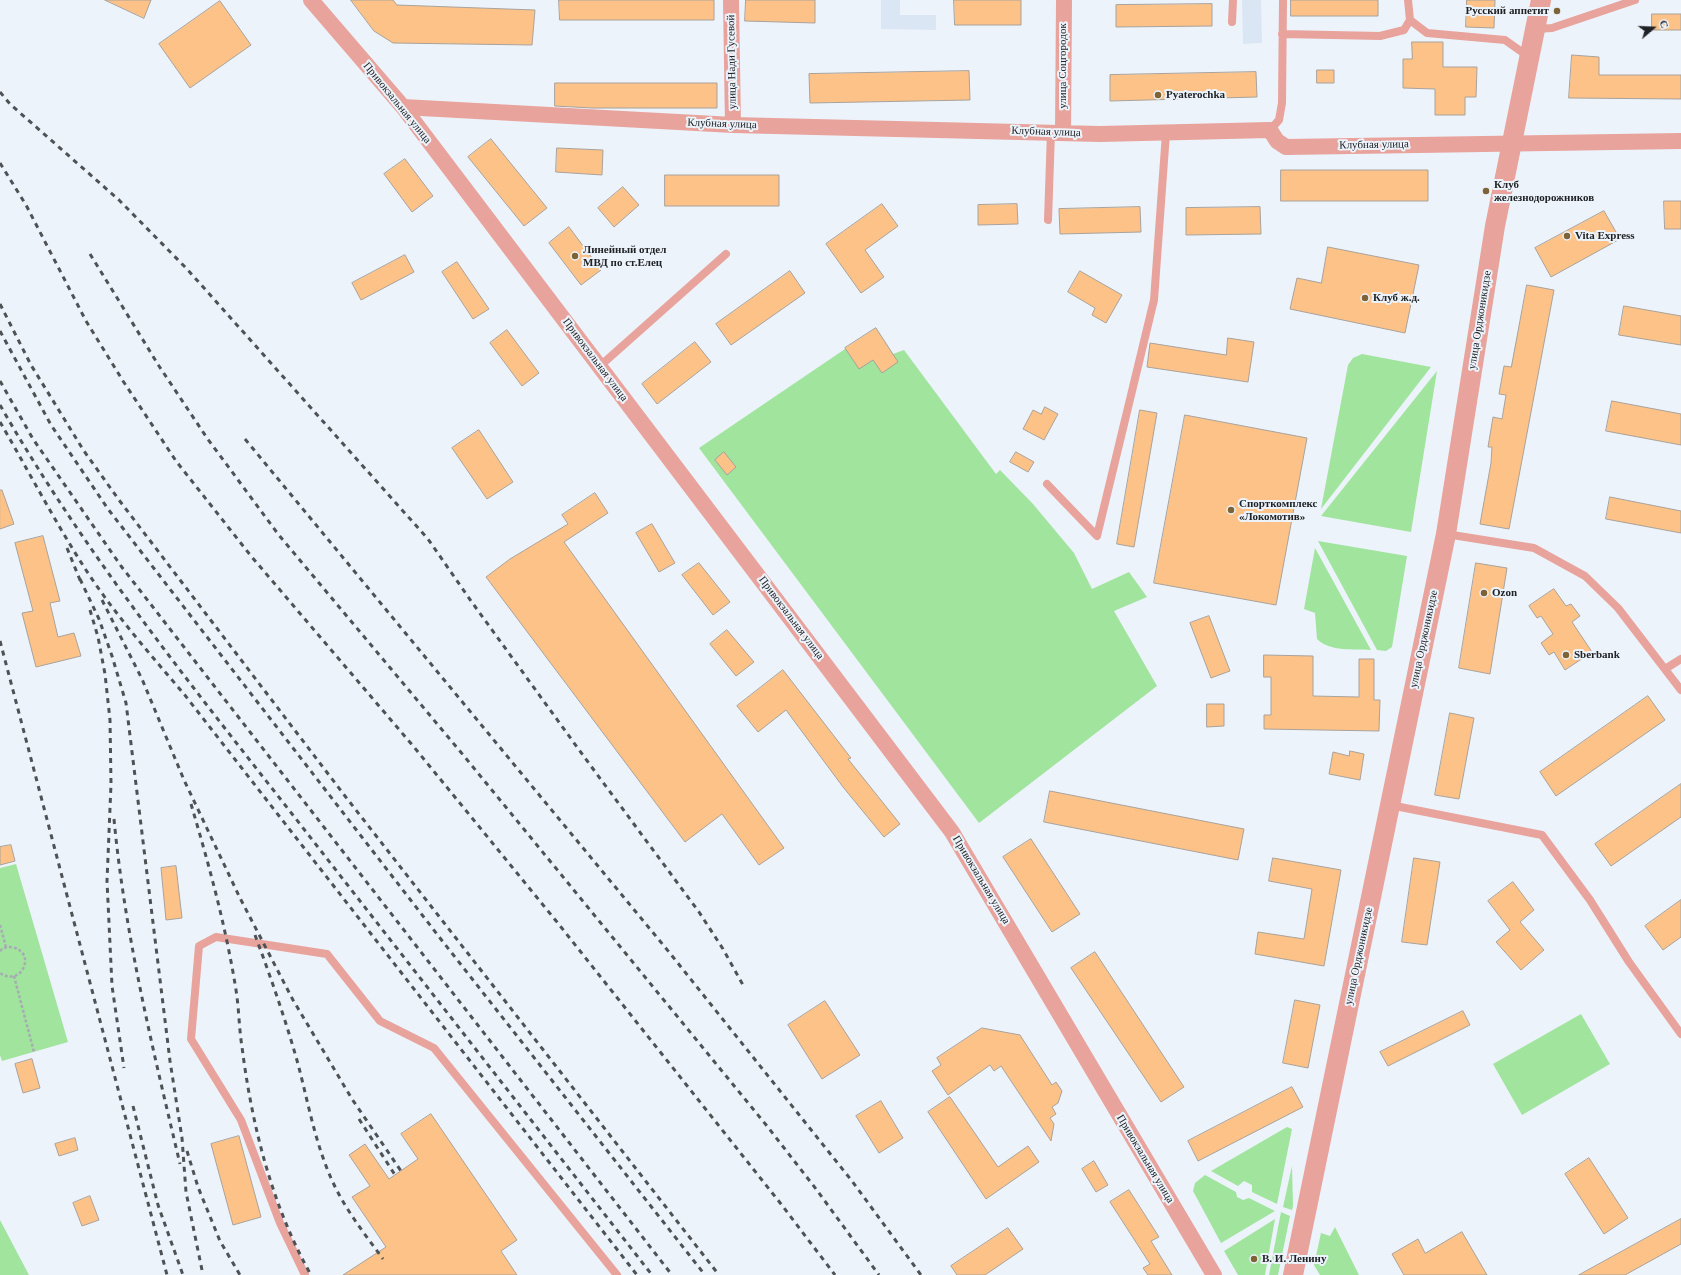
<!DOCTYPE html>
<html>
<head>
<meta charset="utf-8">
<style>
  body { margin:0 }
  #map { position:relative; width:1681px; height:1275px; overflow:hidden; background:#edf3fb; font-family:"Times New Roman",serif }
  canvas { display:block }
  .north { position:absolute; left:1633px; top:8px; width:40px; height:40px; -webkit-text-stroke:3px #edf3fb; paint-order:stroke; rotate:71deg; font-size:11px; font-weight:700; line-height:16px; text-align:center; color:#202325 }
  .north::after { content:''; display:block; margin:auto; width:14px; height:18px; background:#202325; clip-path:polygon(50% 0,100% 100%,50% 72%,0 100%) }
</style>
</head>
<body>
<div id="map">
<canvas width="1681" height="1275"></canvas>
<div class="north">С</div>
</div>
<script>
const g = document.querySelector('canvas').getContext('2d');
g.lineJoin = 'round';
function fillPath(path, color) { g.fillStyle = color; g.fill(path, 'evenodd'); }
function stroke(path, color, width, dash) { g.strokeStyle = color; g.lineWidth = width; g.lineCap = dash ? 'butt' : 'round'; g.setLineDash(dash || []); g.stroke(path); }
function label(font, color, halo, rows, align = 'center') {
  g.font = font + ' "Times New Roman",serif'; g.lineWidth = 4; g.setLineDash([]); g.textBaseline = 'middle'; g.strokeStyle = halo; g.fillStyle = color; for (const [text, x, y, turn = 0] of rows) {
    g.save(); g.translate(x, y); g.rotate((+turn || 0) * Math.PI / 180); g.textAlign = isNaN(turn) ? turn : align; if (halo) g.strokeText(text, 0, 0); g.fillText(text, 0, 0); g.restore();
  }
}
const built = new Path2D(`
  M881 0H900V15H936V30L881 29Z
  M1242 0H1261L1262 43 1243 44Z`);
const green = new Path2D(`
  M876 328 893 354 904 350 996 474 1000 470 1033 504 1074 553 1092 589 1129 572 1147 597 1114 611 1157 686 979 823 699 448Z
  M1362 354 1431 367 1321 509 1348 365 1353 358Z
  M1437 371 1411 532 1321 516Z
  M1318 541 1407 556 1392 647 1386 651 1377 650Z
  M1315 548 1371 650C1354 649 1330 652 1317 639L1315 613 1304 609Z
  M16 864 68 1042 2 1061 0 1055V868Z
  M1581 1014 1610 1064 1522 1115 1493 1064Z
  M1287 1127 1292 1129 1277 1204 1252 1192V1185L1244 1181 1238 1186 1211 1171Z
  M1292 1166 1293 1206 1292 1210 1283 1207Z
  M1205 1175 1236 1192 1237 1197 1243 1200 1249 1198 1275 1211 1221 1243 1193 1191 1195 1183Z
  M1281 1212 1290 1216 1278 1275H1269Z
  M1275 1219 1265 1275H1238L1224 1251Z
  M0 1220 29 1275H0Z
  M1335 1227 1359 1275H1320L1314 1265 1321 1233 1330 1236Z`);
const building = new Path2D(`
  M105 0H151L144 18Z
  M351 0H393L397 5 535 10 532 45 393 43 374 31Z
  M559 0H714V20H560Z
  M746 0H815V23L745 21Z
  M954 0H1021V25H955Z
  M1291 0H1378V16H1291Z
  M1467 0H1495L1494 28 1466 27Z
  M220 1 251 45 190 88 159 44Z
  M1212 4V26L1116 27V5Z
  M1652 14H1681V30H1652Z
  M1412 42H1443V67H1477L1476 97H1465V115H1435V89L1403 88V59H1412Z
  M1572 55 1599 57V75H1681V99L1569 98Z
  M1317 70H1334V83H1317Z
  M969 71 970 100 810 103 809 74Z
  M1256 72 1257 97 1110 101V75Z
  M555 83H717V108H592L555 106Z
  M491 139 547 208 524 226 468 157Z
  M557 148 603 150 602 175 556 172Z
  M405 159 433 196 412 212 384 174Z
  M1281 170H1428V201H1281Z
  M665 175H779V206H665Z
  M623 187 639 205 614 227 598 208Z
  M1664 201H1681V229H1665Z
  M882 204 898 226 865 250 884 277 861 293 826 244Z
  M1017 204 1018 224 978 225V205Z
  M1140 207 1141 232 1060 234 1059 209Z
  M1260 207 1261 234 1186 235V208Z
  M1604 211 1620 239 1551 277 1535 248Z
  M569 227 601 270 581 285 549 243Z
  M1328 247 1419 265 1405 333 1290 309 1297 278 1321 283Z
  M405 255 414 272 361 300 352 283Z
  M457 262 489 309 473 319 442 272Z
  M790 271 805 293 731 345 716 324Z
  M1080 271 1122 295 1106 323 1092 315 1095 308 1068 292Z
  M1527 285 1554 290 1509 529 1480 524 1491 463 1492 447H1488L1493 417 1502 419 1506 395 1499 394 1504 366 1511 367Z
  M1624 306 1681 316V345L1619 335Z
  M876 328 898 362 882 373 873 360 859 369 845 348Z
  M507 330 539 373 522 386 490 343Z
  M1228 338 1254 342 1248 382 1147 367 1150 343 1226 355Z
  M695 342 711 362 657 404 642 384Z
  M1612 401 1681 414V445L1606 431Z
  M1045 407 1058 414 1044 440 1023 429 1033 410 1041 414Z
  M1140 410 1157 413 1134 547 1117 544Z
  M1185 415 1307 438 1276 605 1154 583Z
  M479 430 513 482 487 499 452 448Z
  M724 452 736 467 727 475 715 460Z
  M1016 452 1034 462 1028 472 1010 462Z
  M0 490H2L14 524 0 529Z
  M595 493 608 513 564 542 784 848 759 865 722 814 685 842 486 577 510 559 568 524 562 515Z
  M1610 497 1681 511V533L1606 519Z
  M652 524 675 563 659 572 636 533Z
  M43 536 60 601 50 603 58 637 74 633 81 656 36 667 22 613 33 611 15 543Z
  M699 563 730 602 713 615 682 575Z
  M1476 563 1507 568 1490 674 1459 668Z
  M1554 589 1566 606 1571 604 1580 616 1572 622 1592 652 1565 670 1554 652 1549 655 1541 643 1553 634 1541 616 1537 618 1529 606Z
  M1209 616 1230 671 1211 678 1190 623Z
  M727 630 754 662 736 676 710 644Z
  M1264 655 1313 656V696L1359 697V659H1374V700H1380L1379 731 1264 729V715H1271V677H1264Z
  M783 670 851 758 848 759 900 824 884 837 843 787 786 710 758 732 737 706Z
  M1648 696 1665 720 1556 796 1540 772Z
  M1207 704H1224V726L1207 727Z
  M1450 713 1474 718 1459 799 1435 795Z
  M1350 751 1364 754 1360 780 1329 774 1333 752 1349 756Z
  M1681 784V817L1611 866 1595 844Z
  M1050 791 1244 829 1238 860 1044 822Z
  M1031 839 1080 914 1052 932 1003 857Z
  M11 845 15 861 0 865V847Z
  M1273 858 1341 870 1324 966 1255 954 1258 932 1304 939 1312 889 1269 881Z
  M1414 858 1440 862 1427 945 1402 942Z
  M176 866 182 918 166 920 161 868Z
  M1513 882 1534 910 1520 922 1544 950 1521 970 1496 942 1510 930 1488 901Z
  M1681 900V937L1663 950 1645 926Z
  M1095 952 1184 1087 1161 1102 1071 968Z
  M1295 1000 1320 1005 1308 1068 1283 1063Z
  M825 1001 860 1055 822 1079 788 1025Z
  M1463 1011 1470 1025 1388 1066 1380 1052Z
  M982 1028 1020 1035 1052 1085 1056 1082 1062 1091 1058 1103 1052 1107 1056 1114 1050 1118 1054 1124 1051 1141 1001 1066 994 1071 990 1065 948 1095 932 1071 941 1065 937 1058Z
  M32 1059 40 1088 23 1093 15 1064Z
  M1292 1087 1303 1107 1198 1161 1188 1141Z
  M950 1097 998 1167 1028 1146 1039 1162 986 1199 928 1112Z
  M881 1101 903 1138 879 1153 856 1116Z
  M431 1114 517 1240 501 1251 517 1275H343L386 1247 352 1197 370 1186 349 1155 365 1144 389 1179 418 1159 401 1134Z
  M239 1136 261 1217 233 1225 211 1144Z
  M75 1138 78 1150 59 1156 55 1144Z
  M1589 1158 1628 1218 1604 1234 1565 1174Z
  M1094 1161 1108 1185 1096 1192 1082 1169Z
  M1129 1190 1159 1237 1151 1241 1172 1275H1148L1143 1268 1150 1264 1110 1202Z
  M90 1196 99 1220 82 1226 73 1203Z
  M1681 1219V1244L1625 1275H1579Z
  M1008 1228 1023 1249 985 1275H957L951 1266Z
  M1462 1232 1487 1275H1404L1392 1254 1418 1239 1425 1253Z`);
const path = new Path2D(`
  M0 925 6 947
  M0 951C4 947 9 946 15 948 36 955 21 987 0 973
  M14 976 34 1052`);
const service = new Path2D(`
  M1410 20 1427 33 1505 40 1529 57
  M1232 22 1233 0
  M1536 29 1552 28 1635 0
  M1282 34 1380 36 1404 30 1410 20 1408 0
  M1270 130 1279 120 1282 103 1283 0
  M1048 220 1051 132
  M600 366 726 254
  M1047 484 1097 536 1154 300 1166 133
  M1446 534 1534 548 1585 576 1618 608 1681 690
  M1665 669 1681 659
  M1390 805 1542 835 1590 900 1629 962 1681 1034
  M305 1275 280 1223 241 1120 191 1039 199 946 216 937 327 954 380 1021 434 1048 617 1275`);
const minor = new Path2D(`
  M311 0 403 107 952 832 1214 1275
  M731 0 733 125
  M403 107 733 125 1100 134 1270 130 1277 141 1286 147 1681 141
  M1063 133 1064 0`);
const tertiary = new Path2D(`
  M1293 1275 1446 534 1495 226 1541 0`);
const rail = new Path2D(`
  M0 92 10 104 119 200 187 269 428 539 471 601 585 758 699 912 723 949 743 985
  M0 163 26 205 86 321 123 381 176 461 251 556 414 747 557 922 781 1204 835 1275
  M90 254 159 366 207 438 278 534 464 756 767 1126 816 1189 879 1275
  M0 304 31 365 84 451 119 500 345 796 719 1275
  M0 331 51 425 108 509 440 938 705 1275
  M0 381 33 439 121 566 672 1275
  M0 405C82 549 187 680 289 810 410 965 531 1120 652 1275
  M0 422C28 470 54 520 84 567 113 612 149 653 184 694L637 1275
  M245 439 669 952 852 1181 921 1275
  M67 548 82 585
  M80 579 99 619 112 656 126 703 170 1061 182 1138 186 1192 203 1275
  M102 600 142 679 184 780 240 898 293 1000 352 1099 401 1171
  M90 610 98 637 105 674 110 720 111 784 107 881 112 986 124 1068
  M0 641 167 1275
  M191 804C209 865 226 927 236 990 239 1009 239 1028 242 1047 252 1126 272 1206 311 1275
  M114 819C125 936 153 1050 180 1164
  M255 935C271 978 286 1021 298 1064 308 1102 315 1142 331 1178 344 1208 364 1233 383 1259
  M133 1106 158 1205 183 1275
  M359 1119 395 1175
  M187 1151 198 1187 220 1241 240 1275`);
const markers = [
  [1557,11,4,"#7d6335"],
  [1158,95,4,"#7d6335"],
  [1486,191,4,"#7d6335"],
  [1567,236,4,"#7d6335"],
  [575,256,4,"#7d6335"],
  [1365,298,4,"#7d6335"],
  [1231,510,4,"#7d6335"],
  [1484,593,4,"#7d6335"],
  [1566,655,4,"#7d6335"],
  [1254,1259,4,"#7d6335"]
];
const poiNames = [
  ["Русский аппетит",1549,11,"right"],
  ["Pyaterochka",1166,95],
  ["Клуб",1494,185],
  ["железнодорожников",1494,198],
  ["Vita Express",1575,236],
  ["Линейный отдел",583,250],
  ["МВД по ст.Елец",583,263],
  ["Клуб ж.д.",1373,298],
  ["Спорткомплекс",1239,504],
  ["«Локомотив»",1239,517],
  ["Ozon",1492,593],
  ["Sberbank",1574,655],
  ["В. И. Ленину",1262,1259]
];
const streetNames = [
  ["улица Нади Гусевой",732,62,-91],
  ["улица Соцгородок",1063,66,-90],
  ["Привокзальная улица",397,103,51],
  ["Клубная улица",722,124,2],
  ["Клубная улица",1046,132,2],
  ["Клубная улица",1374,145,-1],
  ["улица Орджоникидзе",1480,320,-81],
  ["Привокзальная улица",595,360,53],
  ["Привокзальная улица",791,618,53],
  ["улица Орджоникидзе",1424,639,-78],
  ["Привокзальная улица",981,880,59],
  ["улица Орджоникидзе",1359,956,-78],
  ["Привокзальная улица",1145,1159,59]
];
fillPath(built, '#dbe6f4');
fillPath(green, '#a0e49e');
fillPath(building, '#fcc287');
stroke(building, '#a9a29b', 1);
stroke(path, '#a7acb2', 2.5, [3, 2]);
stroke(service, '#e8a39c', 8);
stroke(minor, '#e8a39c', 16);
stroke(tertiary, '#e8a39c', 20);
stroke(rail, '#4e5255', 3, [5, 5]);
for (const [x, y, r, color] of markers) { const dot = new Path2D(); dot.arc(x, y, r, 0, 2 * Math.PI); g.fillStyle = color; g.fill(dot); stroke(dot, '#edf3fb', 1.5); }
label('bold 11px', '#202325', '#edf3fb', poiNames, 'left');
label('11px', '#202325', '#edf3fb', streetNames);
</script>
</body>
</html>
